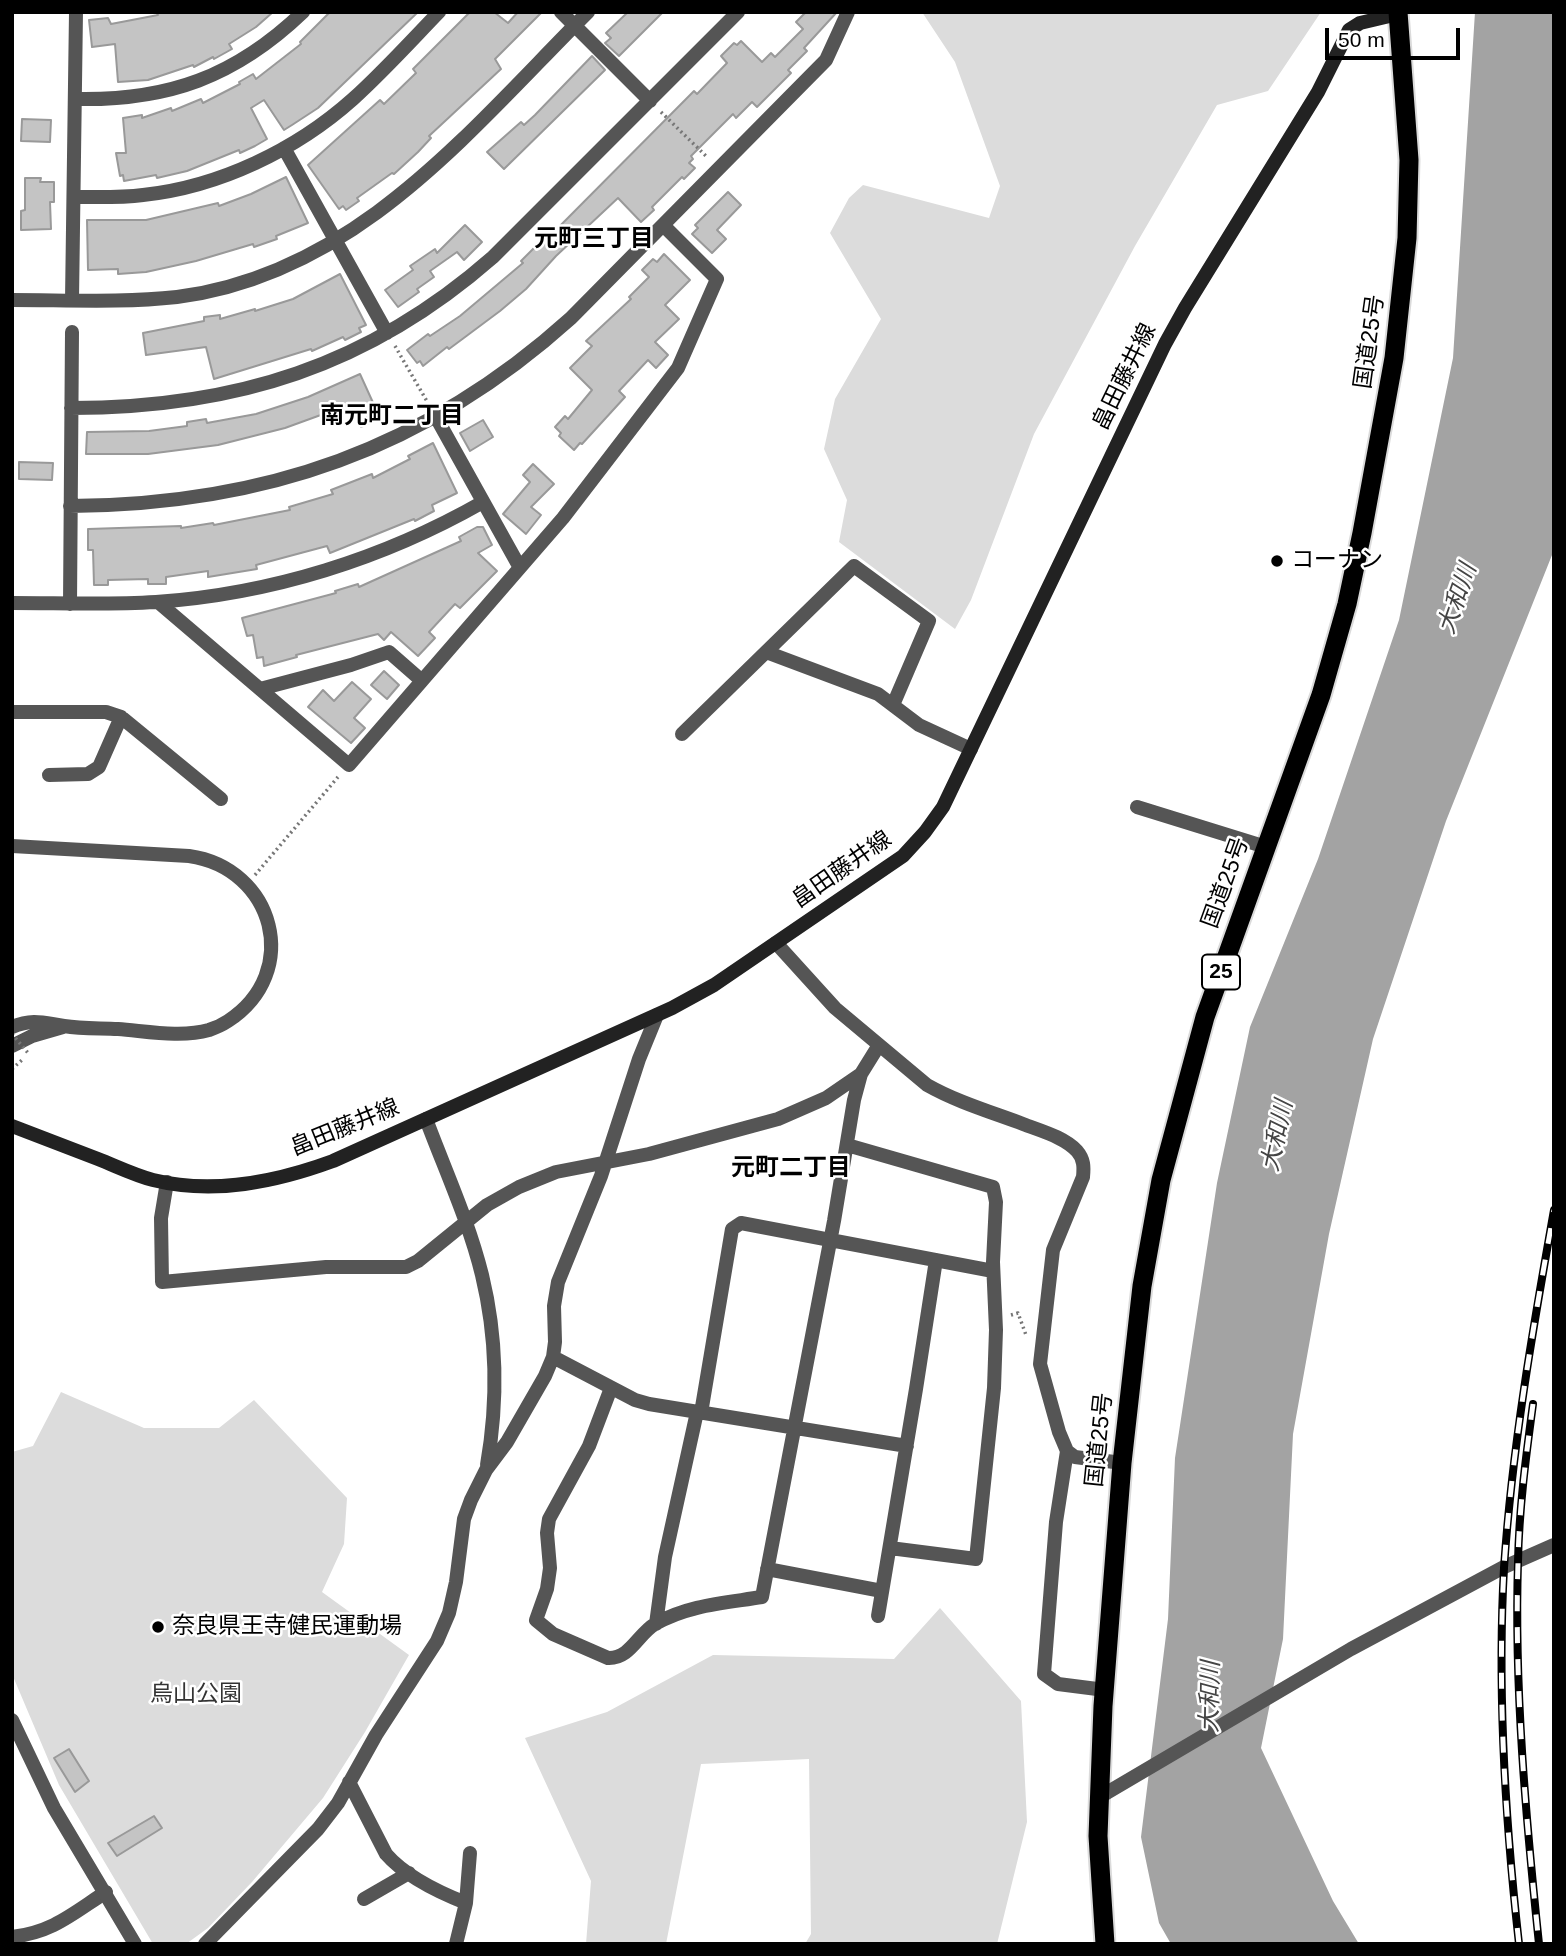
<!DOCTYPE html>
<html>
<head>
<meta charset="utf-8">
<style>
  body { margin:0 }
  #map { position:relative; width:1566px; height:1956px; overflow:hidden; background:#fff; font-family:Helvetica,sans-serif }
  canvas { display:block }
  .frame { position:absolute; inset:0; border:14px solid #000; pointer-events:none }
  .scale { position:absolute; left:1325px; top:28px; width:135px; height:32px; box-sizing:border-box; border:4px solid #000; border-top:0; padding-left:9px; font-size:21px; line-height:24px; white-space:nowrap; color:#000; -webkit-text-stroke:5px #fff; paint-order:stroke }
</style>
</head>
<body>
<div id="map">
<canvas width="1566" height="1956"></canvas>
<div class="frame"></div>
<div class="scale">50 m</div>
</div>
<script>
const g = document.querySelector('canvas').getContext('2d');
g.lineJoin = 'round';
function fillPath(path, color) { g.fillStyle = color; g.fill(path, 'evenodd'); }
function stroke(path, color, width, dash) { g.strokeStyle = color; g.lineWidth = width; g.lineCap = dash ? 'butt' : 'round'; g.setLineDash(dash || []); g.stroke(path); }
function label(font, color, halo, rows, align = 'center') {
  g.font = font + ' Helvetica,"Noto Sans JP",sans-serif'; g.lineWidth = 5; g.setLineDash([]); g.textBaseline = 'middle'; g.strokeStyle = halo; g.fillStyle = color; for (const [text, x, y, turn = 0] of rows) {
    g.save(); g.translate(x, y); g.rotate((+turn || 0) * Math.PI / 180); g.textAlign = isNaN(turn) ? turn : align; if (halo) g.strokeText(text, 0, 0); g.fillText(text, 0, 0); g.restore();
  }
}
const green = new Path2D(`
  M922 12H1321L1268 91 1217 105 1135 246 1034 434 971 600 955 629 839 542 847 500 824 449 835 399 881 319 830 233 849 198 863 185 989 218 1000 186 955 62Z
  M61 1392 144 1428H219L254 1400 347 1498 344 1544 322 1592 409 1655 365 1732 323 1798 252 1882 208 1928 186 1944H153L59 1785 12 1674V1452L33 1446Z
  M940 1608 1021 1701 1027 1822 997 1944H805L811 1934 809 1759 701 1764 666 1944H586L591 1881 525 1738 607 1712 713 1655 894 1659Z`);
const water = new Path2D(`
  M1475 12H1554V550L1446 821 1373 1039 1329 1234 1293 1434 1283 1639 1261 1748 1333 1901 1359 1944H1171L1159 1923 1141 1837 1168 1619 1175 1458 1217 1183 1250 1027 1318 859 1399 620 1453 358Z`);
const building = new Path2D(`
  M156 12H273L256 27 229 44 232 49 214 59 213 57 194 67 193 65 148 80 118 82 115 44 92 47 89 20 108 18 111 24 158 15Z
  M330 12H418L318 108 292 125 284 130 264 100 251 108 267 139 255 146 240 153 239 150 187 171 157 178 156 175 124 181 123 175 120 176 116 153H126L123 118 142 115V118L171 108 172 111 201 99 203 103 240 84 239 82 253 74 256 79 301 44 300 42Z
  M470 12H494L508 23 518 12H542L495 59 501 69 429 136 431 138 418 152 394 174 392 173 357 198 359 201 346 210 343 206 339 209 308 165 380 100 384 104 416 73 413 69Z
  M628 12H663L619 56 605 43 611 38 606 33Z
  M806 12H837L804 48 807 51 788 70 791 73 757 107 752 102 736 118 733 114 691 156 693 159 689 163 695 168 684 179 682 177 652 207 654 210 641 222 618 198 556 256 526 289 500 311 449 349 447 347 423 366 420 361 417 363 407 350 428 334 430 336 460 316 523 263 521 261 536 246 538 248 694 91 697 94 727 63 721 56 734 43 737 45 741 41 762 62 771 53 775 57 803 29 796 22Z
  M592 56 605 70 504 169 487 152 521 122 524 125 535 115Z
  M22 119 51 120 50 142 21 141Z
  M286 177 308 223 276 236 277 239 254 247 253 244 196 261 146 272 118 274V269L88 270 87 220H146L218 203 219 206 251 194Z
  M25 178H41L40 182H54V202H50L51 229 21 230V211L25 210Z
  M728 192 741 205 717 230 726 239 712 253 692 234 698 228 695 225Z
  M465 225 482 242 464 260 457 252 430 271 434 277 417 289 419 292 398 307 385 290 413 270 410 266 435 249 437 253Z
  M664 254 690 280 665 305 679 319 655 342 668 355 656 368 648 360 619 391 625 397 582 444 580 443 574 450 559 436 561 433 555 427 565 416 568 419 592 390 570 368 592 346 586 341 631 299 629 297 649 277 642 270 653 259 657 262Z
  M340 274 366 325 359 328 361 332 345 340 343 337 312 351 311 349 214 379 206 347 146 355 143 333 204 321V317L220 315V319L255 309V311L293 299Z
  M360 374 380 418 361 427 351 404 285 428 218 445 148 454H86L87 432 149 431 187 426V422L206 419 207 423 256 414 308 397Z
  M483 420 493 437 470 451 460 433Z
  M433 443 457 493 432 505 434 511 415 521 414 519 330 553 327 546 256 565 257 569 208 577V571L166 577V584H148V579L108 580V585H94L93 550H88V529L181 526V528L213 523 214 525 290 510 289 507 333 494 331 490 372 474 373 478 410 459 408 456Z
  M19 462 53 463 52 480 19 479Z
  M533 464 554 484 531 507 541 515 526 534 503 514 530 482 523 475Z
  M477 527H483L492 545 478 553 497 571 460 608 455 604 429 632 435 638 418 656 391 632 384 640 378 634 296 655 297 657 264 666 263 657 257 658 253 635 247 636 242 618 336 593 335 591 358 584 359 587 461 541 459 537Z
  M384 671 399 685 387 699 371 685Z
  M352 682 371 699 354 718 365 728 351 743 308 707 323 690 334 701Z
  M69 1749 89 1781 75 1792 54 1758Z
  M154 1816 162 1828 117 1856 108 1843Z`);
const path = new Path2D(`
  M661 112 708 158
  M395 346 428 403
  M255 875 338 777
  M12 1069 22 1060
  M1011 1315 1018 1313 1026 1335`);
const minor = new Path2D(`
  M561 12 650 101
  M75 99C168 101 235 77 303 12
  M284 148 387 333
  M74 197C97 197 120 198 143 195 219 187 296 150 353 99 383 72 411 41 439 12
  M12 300C67 300 123 303 177 297 356 274 468 132 588 12
  M72 300 76 12
  M71 408C235 408 369 366 493 257L738 12
  M436 417 519 566
  M70 506C264 505 426 449 571 318L826 60 848 12
  M158 602 349 765 563 518 678 368 717 279 663 225
  M12 603C60 603 108 605 156 602 271 594 383 559 483 502
  M70 604 72 332
  M766 652 878 694 919 725 971 749
  M260 689 351 665 389 652 421 680
  M12 712H106L121 717 221 799
  M682 734 854 566 929 621 893 705
  M49 775 88 774 99 767 121 717
  M1137 807 1266 847
  M776 943 835 1008 927 1085C957 1102 991 1112 1023 1124 1041 1131 1064 1137 1077 1151 1084 1159 1084 1167 1083 1177L1053 1250 1040 1364 1059 1432 1067 1451 1075 1457 1122 1463
  M426 1119C445 1170 469 1222 482 1275 497 1337 498 1402 487 1465
  M847 1145 993 1187 996 1202 993 1262 996 1330 994 1388 976 1559 890 1548
  M167 1182 161 1218 162 1282 326 1267H406L418 1261 487 1205 519 1187 556 1172 649 1154 778 1119 826 1098 861 1074
  M553 1357 635 1400 649 1404 907 1446
  M611 1388 589 1446 549 1519 547 1533 550 1568 547 1589 536 1620 553 1634 608 1658C630 1659 638 1634 655 1624 688 1605 725 1603 762 1597L834 1221 854 1100 861 1074 879 1045
  M701 1413 732 1229 741 1223 993 1271
  M1067 1451 1056 1522 1044 1674 1058 1684 1105 1690
  M767 1569 882 1591
  M878 1616 916 1389 936 1260
  M656 1624 665 1557 697 1412
  M349 1782 386 1854C406 1877 438 1892 466 1903
  M364 1899 409 1873
  M12 1937C53 1932 72 1914 106 1892
  M205 1944 318 1829 338 1803 376 1735 437 1641 449 1613 456 1582 464 1519 471 1500 486 1470 507 1442 545 1376 553 1357 555 1342 554 1306 558 1282 601 1176 639 1059 657 1015
  M456 1944 466 1903 470 1853`);
const tertiary = new Path2D(`
  M12 846 189 856C274 868 303 972 228 1021 222 1025 215 1028 209 1030 181 1038 146 1031 118 1029 100 1028 82 1029 64 1026 44 1023 33 1018 12 1027
  M12 1046 32 1036 63 1027
  M12 1720 54 1808 135 1944
  M1098 1798 1351 1649 1504 1567 1554 1545`);
const secondary = new Path2D(`
  M12 1126C41 1137 69 1148 98 1159 116 1166 134 1175 153 1180 214 1195 276 1182 333 1161L672 1008 714 985 903 856 925 832 943 807 1165 344 1185 308 1318 92 1349 30 1360 23 1398 14`);
const trunk = new Path2D(`
  M1105 1944 1098 1836 1103 1706 1122 1463 1142 1286 1161 1180 1205 1017 1321 695 1347 604 1362 533 1394 358 1407 238 1409 160 1398 12`);
const rail = new Path2D(`
  M1533 1404C1526 1456 1519 1509 1518 1562 1514 1686 1526 1820 1539 1944
  M1519 1944C1505 1819 1497 1693 1504 1568 1512 1448 1533 1328 1554 1210`);
const pathBridge = new Path2D(`
  M12 1034 29 1054`);
const markers = [
  [1277,561,7,"#000"],
  [158,1627,7,"#000"]
];
const shields = [
  [1221,972,38]
];
const shieldNames = [
  ["25",1221,972]
];
const streetNames = [
  ["国道25号",1370,342,-82],
  ["畠田藤井線",1125,377,-64],
  ["畠田藤井線",842,870,-35],
  ["国道25号",1226,883,-70],
  ["畠田藤井線",345,1128,-22],
  ["国道25号",1100,1440,-84]
];
const poiNames = [
  ["コーナン",1291,561],
  ["奈良県王寺健民運動場",172,1627]
];
const parkNames = [
  ["烏山公園",196,1695]
];
const neighbourhoodNames = [
  ["元町三丁目",594,239],
  ["南元町二丁目",392,416],
  ["元町二丁目",791,1168]
];
const waterNames = [
  ["大和川",1458,599,-71],
  ["大和川",1278,1136,-78],
  ["大和川",1211,1697,-89]
];
fillPath(green, '#dcdcdc');
fillPath(water, '#a3a3a3');
fillPath(building, '#c4c4c4');
stroke(building, '#999', 2);
stroke(trunk, '#dbdbdb', 23);
stroke(path, '#777', 3.5, [2, 3.5]);
stroke(minor, '#555', 14);
stroke(tertiary, '#555', 14);
stroke(secondary, '#222', 14);
stroke(trunk, '#000', 19);
stroke(rail, '#000', 8);
stroke(rail, '#fff', 5, [16]);
stroke(pathBridge, '#777', 3.5, [2, 3.5]);
for (const [x, y, r, color] of markers) { const dot = new Path2D(); dot.arc(x, y, r, 0, 2 * Math.PI); g.fillStyle = color; g.fill(dot); stroke(dot, '#fff', 2.5); }
for (const [x, y, w] of shields) { const box = new Path2D(); box.roundRect(x - w / 2, y - 17.5, w, 35, 5); g.fillStyle = '#fff'; g.fill(box); stroke(box, '#000', 2); }
label('bold 21px', '#000', null, shieldNames);
label('23px', '#000', '#fff', streetNames);
label('23px', '#000', '#fff', poiNames, 'left');
label('23px', '#333', '#fff', parkNames);
label('bold 24px', '#000', '#fff', neighbourhoodNames);
label('italic 24px', '#444', '#fff', waterNames);
</script>
</body>
</html>
